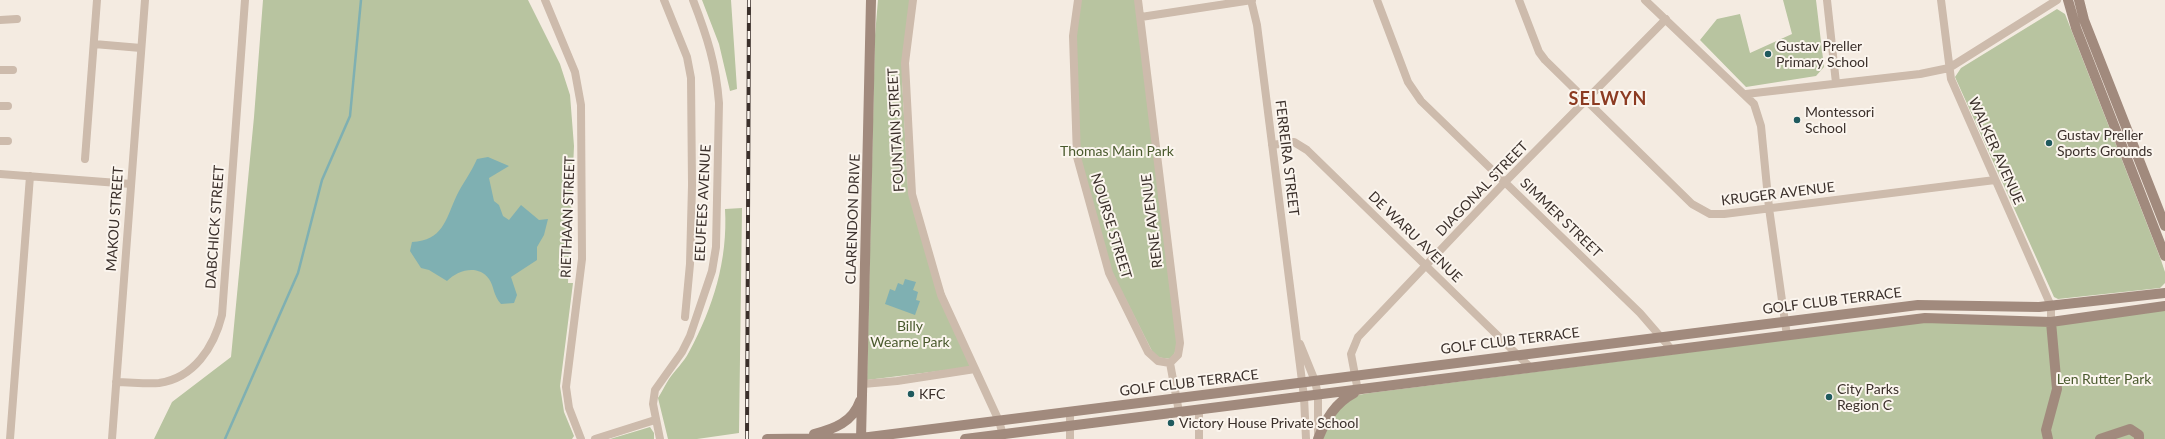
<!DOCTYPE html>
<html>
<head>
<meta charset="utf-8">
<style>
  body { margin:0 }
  canvas { display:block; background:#f4ebe1 }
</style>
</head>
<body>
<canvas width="2165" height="439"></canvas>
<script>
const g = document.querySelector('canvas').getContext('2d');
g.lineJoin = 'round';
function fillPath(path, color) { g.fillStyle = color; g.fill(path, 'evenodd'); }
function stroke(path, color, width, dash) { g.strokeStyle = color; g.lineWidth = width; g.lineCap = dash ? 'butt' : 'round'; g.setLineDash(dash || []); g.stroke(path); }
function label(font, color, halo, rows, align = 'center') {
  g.font = font + ' Lato,sans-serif'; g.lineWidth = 4; g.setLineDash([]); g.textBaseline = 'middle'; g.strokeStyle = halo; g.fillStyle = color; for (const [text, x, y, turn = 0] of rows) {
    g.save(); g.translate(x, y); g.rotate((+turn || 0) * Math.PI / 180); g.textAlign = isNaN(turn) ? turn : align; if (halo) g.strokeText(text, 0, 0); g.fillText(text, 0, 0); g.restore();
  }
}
const green = new Path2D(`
  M263 0H528L560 64 570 95 574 146 568 283H573L560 386 564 412 574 436 572 439H154L172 402 231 357 254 117Z
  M702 0H731L737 89 730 91 719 44Z
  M878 0H910L902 79 908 188 911 201 971 367 867 380 875 35Z
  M1080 0H1136L1178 347 1171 359 1155 357 1112 272 1080 158 1076 32Z
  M1783 0H1816L1824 67 1816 76 1746 87 1700 40 1717 19 1740 14 1750 53 1792 34Z
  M2057 9 2065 14 2161 260 2165 272V283L2160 288 2058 299 2054 297 1955 77 1961 68Z
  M742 208 739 433 697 439H668L658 398C662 392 665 385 669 379 675 370 684 362 689 352 713 308 728 260 725 209Z
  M2165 310V439H1321L1333 413 1358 395 1370 393 1925 322 2052 326Z
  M650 427 654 433V439H610Z`);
const water = new Path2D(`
  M488 157 509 166 489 178 494 201 499 205 503 216 509 220 521 205 539 220 548 219 544 235 537 247V260L511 277 517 295 514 303 501 304C493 295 494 286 489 279 478 264 458 270 447 281L429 270 421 268 410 251 412 242C443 240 445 221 456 197 462 184 471 173 477 159Z
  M905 279 916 282 913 290 918 292 916 300 920 301 915 315 885 304 890 289 895 291 898 283 903 285Z`);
const stream = new Path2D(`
  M225 439 298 273 322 180 350 116 361 0`);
const street = new Path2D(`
  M545 0 575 72 581 105 582 259 566 387 569 408 581 439
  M664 0 687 57 691 78 692 185 690 264 685 317
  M913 0 905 63 912 194 941 295 999 421 1003 435
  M1078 0 1073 36 1077 157 1109 273 1148 352 1158 361 1170 363 1179 412
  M1138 0 1180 343 1178 355 1170 363
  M1251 0 1257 25 1304 397 1306 439
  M1377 0 1408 82 1421 101 1640 313 1672 350
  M1519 0 1539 52 1545 60 1692 204 1710 214H1724L1995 180
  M1645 0 1754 104 1761 126 1769 208 1787 336
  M1827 0 1836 83
  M1941 0 1951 79 2051 306V322
  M1141 17 1252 0
  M0 20 17 19
  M94 44 141 48
  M0 70H13
  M1746 94 1920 74 1949 68 2057 0
  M0 106H8
  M0 141H8
  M1272 145 1294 142 1307 150 1531 368
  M85 159 97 0
  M0 174 131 184
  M1300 344 1315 381 1318 395V437
  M116 382C130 382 145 384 159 383 194 378 214 347 222 315L245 0
  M863 384 897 381 975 369
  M1358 391 1351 354 1358 337 1505 182 1666 19
  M1070 411V439
  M10 439 30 176
  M112 439 145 0
  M595 439 655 420
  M660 439 653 404 655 390 682 352 690 336 712 271 716 247 719 103C716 64 707 36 693 0
  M1199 439V409`);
const secondary = new Path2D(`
  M2068 0 2076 28 2165 256
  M2079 0 2084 20 2165 226
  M814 434C834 429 853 422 860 401
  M767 439 861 438 1918 305 2039 307 2165 293
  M861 439 871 0
  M965 439 1925 318 2051 322 2165 306
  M1318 439C1326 419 1335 403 1354 393
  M2048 439 2046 430 2057 389 2051 322
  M2100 439 2130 429 2139 435V439`);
const rail = new Path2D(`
  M747 439 749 0`);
const markers = [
  [1768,54,4,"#1f5a5e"],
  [1797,120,4,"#1f5a5e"],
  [2049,143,4,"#1f5a5e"],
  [911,394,4,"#1f5a5e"],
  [1829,397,4,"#1f5a5e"],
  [1171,423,4,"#1f5a5e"]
];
const poiNames = [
  ["Gustav Preller",1776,46],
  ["Primary School",1776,62],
  ["Montessori",1805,112],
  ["School",1805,128],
  ["Gustav Preller",2057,135],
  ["Sports Grounds",2057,151],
  ["City Parks",1837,389],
  ["Region C",1837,405],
  ["KFC",919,394],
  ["Victory House Private School",1179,423]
];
const streetNames = [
  ["FOUNTAIN STREET",896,130,-93],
  ["WALKER AVENUE",1996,151,66],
  ["FERREIRA STREET",1287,158,83],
  ["DIAGONAL STREET",1482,189,-46],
  ["KRUGER AVENUE",1778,194,-7],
  ["EEUFEES AVENUE",703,203,-87],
  ["RIETHAAN STREET",568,217,-88],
  ["SIMMER STREET",1561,218,44],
  ["MAKOU STREET",115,219,-86],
  ["CLARENDON DRIVE",853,219,-88],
  ["RENE AVENUE",1152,221,-97],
  ["NOURSE STREET",1111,226,73],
  ["DABCHICK STREET",215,227,-86],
  ["DE WARU AVENUE",1415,237,44],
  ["GOLF CLUB TERRACE",1832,301,-7],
  ["GOLF CLUB TERRACE",1510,341,-7],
  ["GOLF CLUB TERRACE",1189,383,-7]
];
const parkNames = [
  ["Thomas Main Park",1117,151],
  ["Billy",910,326],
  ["Wearne Park",910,342],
  ["Len Rutter Park",2104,379]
];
const districtNames = [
  ["SELWYN",1608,99]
];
fillPath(green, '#b8c4a0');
fillPath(water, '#7fb0b2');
stroke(stream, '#7fb0b2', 2.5);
stroke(street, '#cdbbac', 8);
stroke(secondary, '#a18a7d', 10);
stroke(rail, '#3b302b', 4);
stroke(rail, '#fbf5ee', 2.5, [8]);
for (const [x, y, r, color] of markers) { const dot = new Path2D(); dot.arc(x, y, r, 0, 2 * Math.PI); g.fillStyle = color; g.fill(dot); stroke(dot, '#fbf5ee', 1.5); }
label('14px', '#3b302b', '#fbf5ee', poiNames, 'left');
label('14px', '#3b302b', '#fbf5ee', streetNames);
label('14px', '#4a5a2e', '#fbf5ee', parkNames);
g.letterSpacing = '1px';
label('bold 18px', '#8c3b22', '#fbf5ee', districtNames);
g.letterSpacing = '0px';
</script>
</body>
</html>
